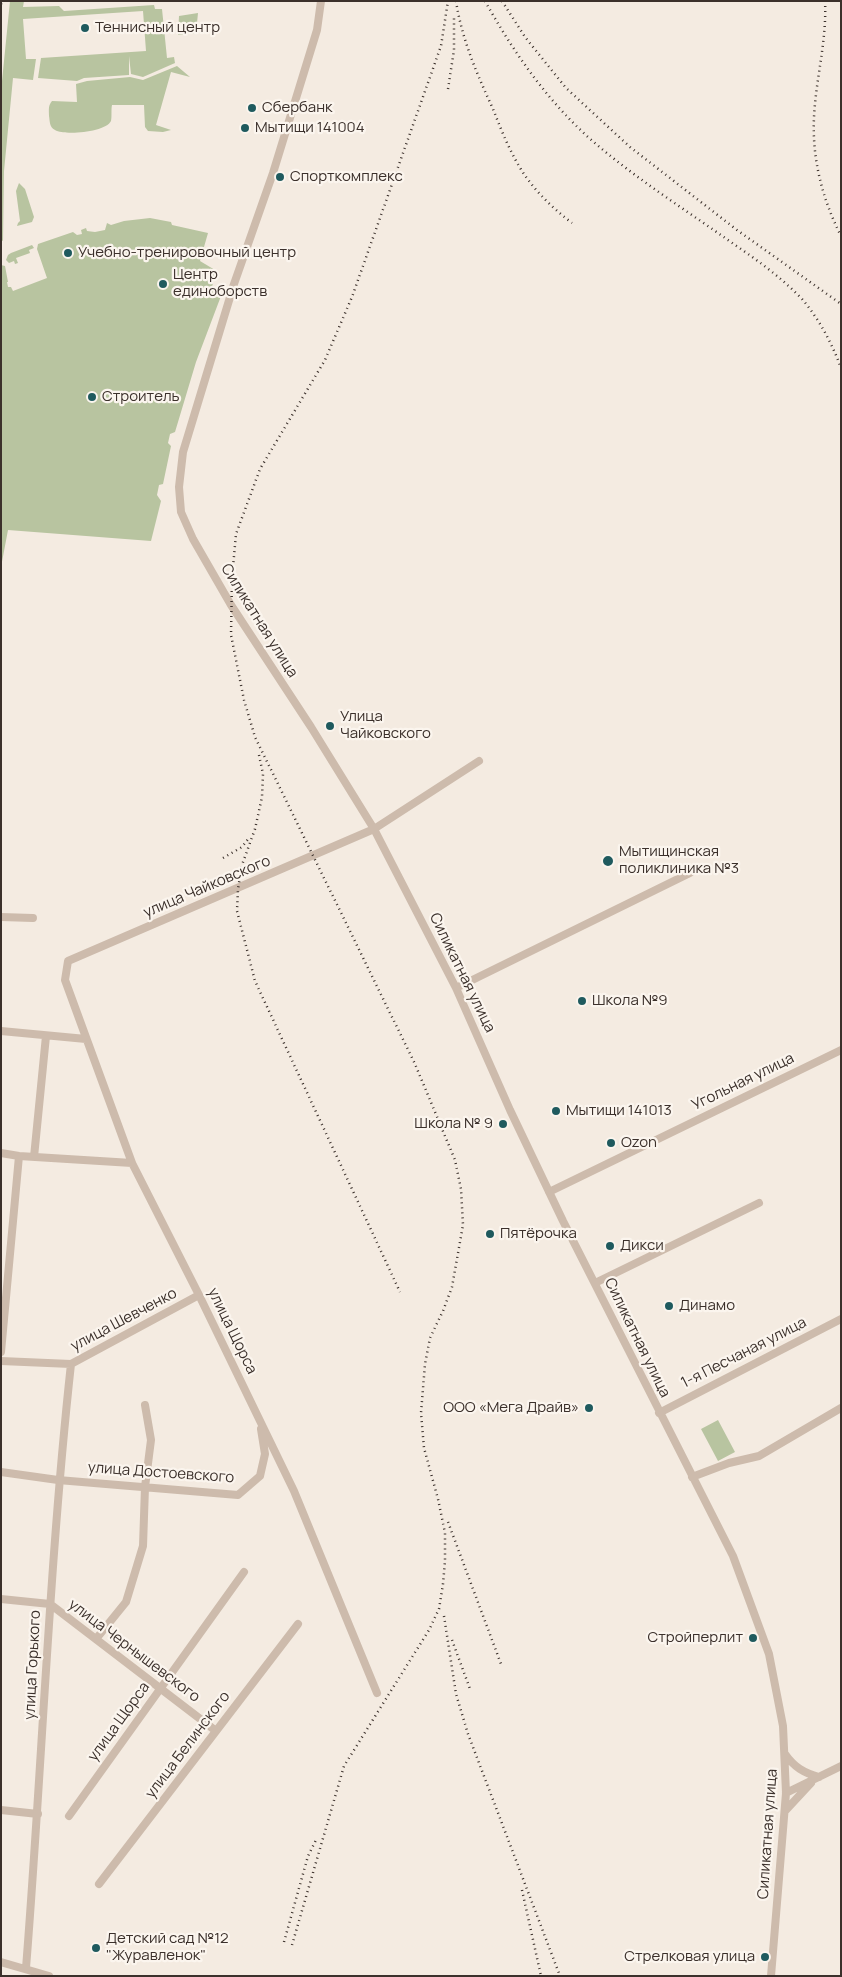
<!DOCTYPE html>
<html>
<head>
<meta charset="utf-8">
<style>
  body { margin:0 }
  #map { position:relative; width:842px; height:1977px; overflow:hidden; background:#f4ebe1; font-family:Manrope,sans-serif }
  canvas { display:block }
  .frame { position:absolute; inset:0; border:2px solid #3b302b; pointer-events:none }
</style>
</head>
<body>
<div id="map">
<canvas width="842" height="1977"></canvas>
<div class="frame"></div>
</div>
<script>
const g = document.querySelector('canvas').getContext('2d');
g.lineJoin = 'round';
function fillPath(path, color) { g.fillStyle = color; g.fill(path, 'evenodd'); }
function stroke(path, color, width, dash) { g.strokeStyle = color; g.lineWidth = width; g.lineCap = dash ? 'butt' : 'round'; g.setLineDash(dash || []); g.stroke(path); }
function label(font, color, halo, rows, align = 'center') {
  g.font = font + ' Manrope,sans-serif'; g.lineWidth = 4.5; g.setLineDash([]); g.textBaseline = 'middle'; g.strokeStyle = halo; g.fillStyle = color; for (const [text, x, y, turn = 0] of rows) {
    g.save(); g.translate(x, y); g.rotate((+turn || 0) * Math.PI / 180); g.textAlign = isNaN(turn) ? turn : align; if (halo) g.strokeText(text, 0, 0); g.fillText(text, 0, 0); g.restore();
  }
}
const green = new Path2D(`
  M10 1H24L23 7 59 6 64 11 154 5 155 9H162L167 58 174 57 175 63 143 77 131 74 129 56V75L84 78 77 81 38 78 41 58 146 51 143 11 23 19 26 59H36L33 80 13 78 4 171 3 241 1 240V91Z
  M198 13 196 33 178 35 179 16Z
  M177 66 190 77 171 72 156 125 171 130 163 132 148 131 145 127 144 105H112C111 109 112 117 111 121 106 132 65 136 55 130 49 127 50 121 49 116 49 109 48 106 52 101L77 102 76 84 87 81 130 77 143 80Z
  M19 183 25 189 34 217 32 222 17 226 18 223 20 221 16 191Z
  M150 218 171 222 172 225 208 233 200 261 215 270 212 288 221 296 196 362 175 432 170 434 168 443 171 446 163 484 159 485 157 495 161 501 151 541 8 530 1 567V265L5 266 8 282H7L8 287H11L13 291 47 278 37 249 38 244 73 232 77 235 82 234 81 230 86 228 87 231 95 232 105 230 107 223 111 225 124 221Z
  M32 245 34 248 29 250 30 253 16 258 18 263 15 264 14 261 9 263 6 260 8 255 11 253Z
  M718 1420 735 1452 718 1461 701 1429Z`);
const minor = new Path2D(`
  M321 1 317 30 273 173 234 284 183 452 179 487 181 512 193 539 231 605 311 727 374 829 456 988 510 1110 563 1221 733 1556 769 1654 783 1726 786 1793 771 1976
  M1 917 33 918
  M456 988 690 873
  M1 1031 86 1039
  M1 1153 19 1156 132 1163
  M34 1157 46 1036
  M549 1192 841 1050
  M595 1283 759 1203
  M1 1352 19 1156
  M1 1361 71 1364 199 1295
  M659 1413 841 1319
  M1 1472 58 1480 238 1495 260 1476 265 1454 261 1429
  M692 1477 729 1463 759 1456 841 1408
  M1 1599 50 1604 216 1731
  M96 1639 126 1602 143 1546 145 1487 151 1440 145 1405
  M377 1693 294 1491 199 1295 132 1163 65 980 68 961 374 829 479 761
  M785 1754C794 1767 804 1773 819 1777
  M786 1793 841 1766
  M1 1810 38 1814
  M785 1811 811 1783
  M69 1816 244 1572
  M99 1884 298 1624
  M1 1962 49 1976
  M26 1968C42 1767 49 1565 71 1364`);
const rail = new Path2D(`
  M456 1C462 40 477 74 493 109 502 132 512 157 526 177 539 195 555 210 572 223
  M485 1C514 53 550 105 596 144 637 179 684 209 728 240 754 258 780 276 802 299 819 319 832 343 841 368
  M502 1 525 37 566 88 630 147 737 230 841 304
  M825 1C827 40 816 78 814 117 812 159 822 198 841 236
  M1 4 2 1
  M448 89 454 50V16
  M259 755 263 774 262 797 255 829 242 865 238 889 237 911 255 981 400 1292
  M223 858 242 847 249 838
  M448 1522 501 1664
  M444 1616 456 1694 468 1734 560 1976
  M452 1640 470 1689
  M522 1890 541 1976
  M284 1942 308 1856 317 1838
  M292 1945 344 1766 429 1630 439 1609 443 1584 445 1561V1533L438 1499 424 1448 421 1413 425 1364 430 1338 443 1311 452 1287 463 1225 461 1189 455 1160 415 1064 255 737 244 700 231 635 232 578 236 534 260 469 325 360 352 297 441 46 448 1`);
const markers = [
  [85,28,5,"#1f5a5e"],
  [252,108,5,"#1f5a5e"],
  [245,128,5,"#1f5a5e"],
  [280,177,5,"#1f5a5e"],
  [68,253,5,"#1f5a5e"],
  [163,284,5,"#1f5a5e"],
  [92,397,5,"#1f5a5e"],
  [330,726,5,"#1f5a5e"],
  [608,861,6,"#1f5a5e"],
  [582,1001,5,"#1f5a5e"],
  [556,1111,5,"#1f5a5e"],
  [503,1124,5,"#1f5a5e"],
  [611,1143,5,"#1f5a5e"],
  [490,1234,5,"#1f5a5e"],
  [610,1246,5,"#1f5a5e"],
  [669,1306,5,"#1f5a5e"],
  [589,1408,5,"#1f5a5e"],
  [753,1638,5,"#1f5a5e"],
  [96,1948,5,"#1f5a5e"],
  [765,1957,5,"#1f5a5e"]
];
const poiNames = [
  ["Теннисный центр",95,28],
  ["Сбербанк",262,108],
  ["Мытищи 141004",255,128],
  ["Спорткомплекс",290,177],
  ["Учебно-тренировочный центр",78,253],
  ["Центр",173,275],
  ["единоборств",173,292],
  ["Строитель",102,397],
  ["Улица",340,717],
  ["Чайковского",340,734],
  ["Мытищинская",619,852],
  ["поликлиника №3",619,869],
  ["Школа №9",592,1001],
  ["Мытищи 141013",566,1111],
  ["Школа № 9",493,1124,"right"],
  ["Ozon",621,1143],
  ["Пятёрочка",500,1234],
  ["Дикси",620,1246],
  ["Динамо",679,1306],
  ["ООО «Мега Драйв»",579,1408,"right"],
  ["Стройперлит",743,1638,"right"],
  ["Детский сад №12",106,1939],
  ["\"Журавленок\"",106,1956],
  ["Стрелковая улица",755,1957,"right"]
];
const streetNames = [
  ["Силикатная улица",259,621,58],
  ["улица Чайковского",207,887,-23],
  ["Силикатная улица",462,973,64],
  ["Угольная улица",743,1082,-26],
  ["улица Шевченко",124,1320,-28],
  ["улица Щорса",232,1331,64],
  ["Силикатная улица",637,1338,64],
  ["1-я Песчаная улица",744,1353,-27],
  ["улица Достоевского",161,1473,4],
  ["улица Чернышевского",134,1651,37],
  ["улица Горького",33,1665,-87],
  ["улица Щорса",119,1722,-54],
  ["улица Белинского",188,1745,-53],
  ["Силикатная улица",768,1834,-86]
];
fillPath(green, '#b8c4a0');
stroke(minor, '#cdbbac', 8);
stroke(rail, '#3b302b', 2.5, [1, 4]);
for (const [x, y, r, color] of markers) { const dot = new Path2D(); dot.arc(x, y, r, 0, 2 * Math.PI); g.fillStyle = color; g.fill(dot); stroke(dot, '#fbf5ee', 2); }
label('15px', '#3b302b', '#fbf5ee', poiNames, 'left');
label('15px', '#3b302b', '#fbf5ee', streetNames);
</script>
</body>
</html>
